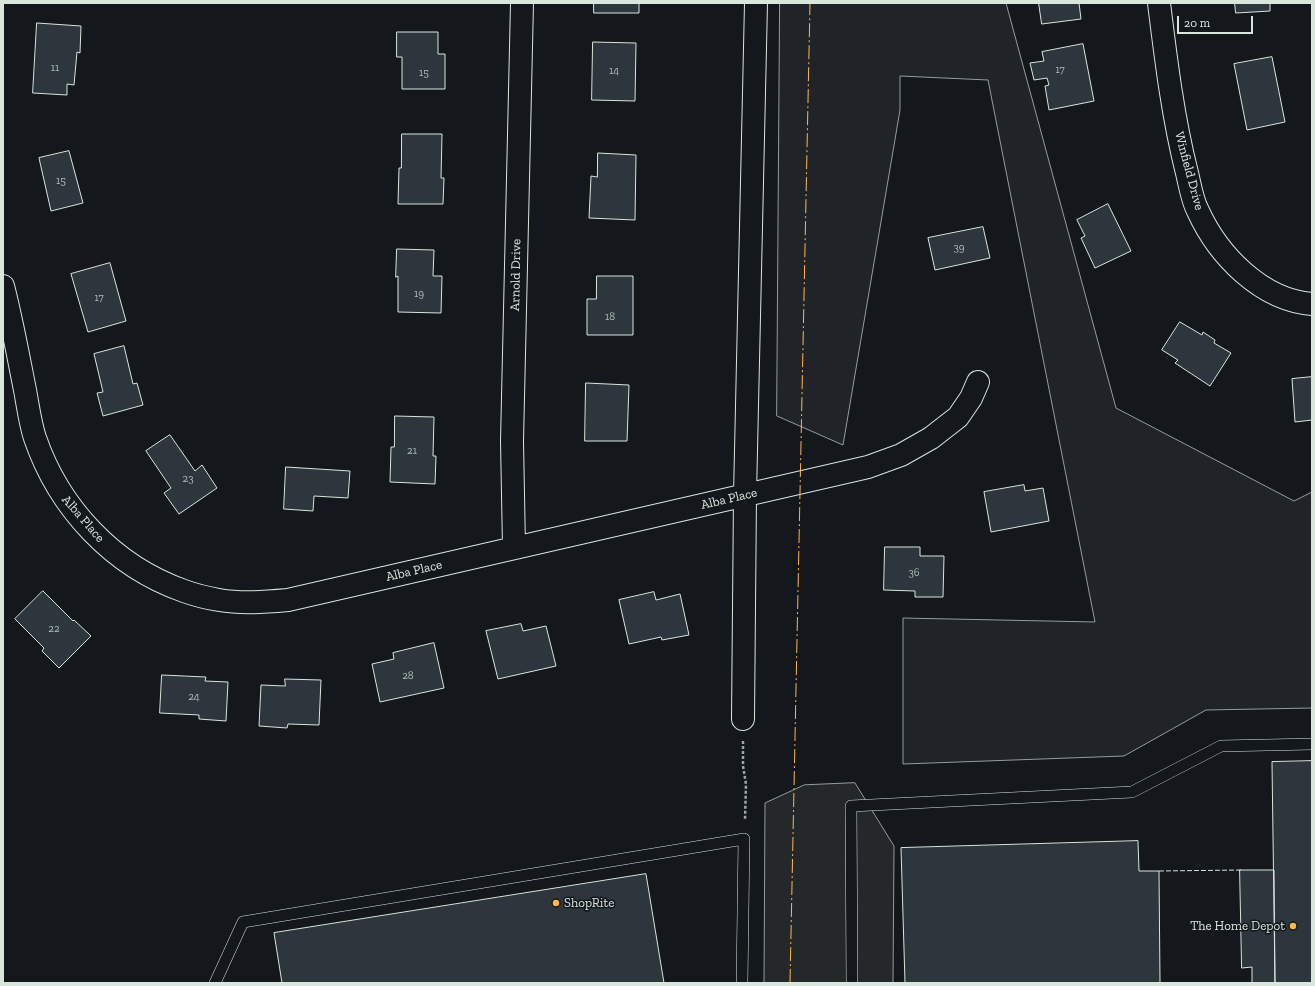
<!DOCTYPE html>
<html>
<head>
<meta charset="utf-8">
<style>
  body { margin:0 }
  #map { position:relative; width:1315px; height:986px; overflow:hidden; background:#14181c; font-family:"Zilla Slab",serif }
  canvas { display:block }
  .frame { position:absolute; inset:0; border:4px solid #d8e6dc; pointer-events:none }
  .scale { position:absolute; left:1177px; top:16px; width:76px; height:18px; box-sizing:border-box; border:2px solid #d8e6dc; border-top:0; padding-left:5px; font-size:12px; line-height:14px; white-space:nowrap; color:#d8e6dc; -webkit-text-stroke:3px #14181c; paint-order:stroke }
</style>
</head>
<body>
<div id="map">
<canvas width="1315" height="986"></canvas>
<div class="frame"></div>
<div class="scale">20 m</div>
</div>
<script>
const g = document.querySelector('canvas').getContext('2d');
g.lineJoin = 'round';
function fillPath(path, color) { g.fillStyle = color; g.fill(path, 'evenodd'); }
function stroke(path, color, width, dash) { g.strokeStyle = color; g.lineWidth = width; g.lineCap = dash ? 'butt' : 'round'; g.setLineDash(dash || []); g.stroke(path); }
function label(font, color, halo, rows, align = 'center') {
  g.font = font + ' "Zilla Slab",serif'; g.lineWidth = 3; g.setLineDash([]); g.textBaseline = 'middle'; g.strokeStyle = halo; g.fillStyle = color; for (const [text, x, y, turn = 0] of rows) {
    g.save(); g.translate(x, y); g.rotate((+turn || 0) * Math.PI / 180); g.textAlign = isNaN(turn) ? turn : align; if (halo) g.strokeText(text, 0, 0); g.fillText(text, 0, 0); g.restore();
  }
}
const green = new Path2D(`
  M780 3H1006L1116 408 1294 501 1312 492V708L1206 710 1124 756 903 764V618L1095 622 988 80 900 76V110L843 445 777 416Z`);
const parking = new Path2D(`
  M855 783 894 846 893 983H764L765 803 804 785Z`);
const building = new Path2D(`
  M594 3H639V13H594Z
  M1039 3H1079L1081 19 1042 24Z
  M1235 3H1270V11L1236 13Z
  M37 23 81 26 80 53 77 52 74 85 67 84V95L33 93Z
  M397 32H438V54H445V89H402V57H397Z
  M593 42 636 43 635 101 592 100Z
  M1083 44 1094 101 1049 110 1045 86 1049 85 1047 78 1034 80 1030 63 1044 61 1042 52Z
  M1272 57 1285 122 1247 130 1234 64Z
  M402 134H442L441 178H444L443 204H398L399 168H401Z
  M69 151 83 203 51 211 39 158Z
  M598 153 636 155 635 220 589 218 591 176 597 177Z
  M1108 204 1131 251 1095 268 1081 238 1085 236 1077 220Z
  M983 227 990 258 935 270 928 238Z
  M397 249 434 250 433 276H442L441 313 398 312V276L396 277Z
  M110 263 126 321 88 332 71 274Z
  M597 276H633V335H587V299H596Z
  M1180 322 1202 335 1203 332 1215 340 1214 343 1231 353 1210 386 1175 363 1178 360 1162 350Z
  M124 346 133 384 137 383 143 405 103 416 97 393 103 392 94 354Z
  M1312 377V420L1295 422 1292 379Z
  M586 383 629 385 627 441H585Z
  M395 416 434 417 433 456H436L435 484 390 482 391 447H394Z
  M170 435 195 471 202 465 217 488 179 514 164 493 171 488 146 451Z
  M286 467 350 471 348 498 314 496 313 511 284 509Z
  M1024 485 1025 491 1043 488 1049 521 991 532 984 492Z
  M885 547H920V556H944L943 597H915V591L884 590Z
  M43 591 73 621 74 620 91 636 59 668 42 651 44 648 15 619Z
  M654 592 656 600 680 594 689 635 662 640 661 637 629 644 619 600Z
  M521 624 523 631 546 626 556 666 498 679 486 631Z
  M434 643 444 688 380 702 372 664 394 659 393 653Z
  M162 675 206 677 205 681 228 682 226 721 199 719V715L160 713Z
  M285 679 321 680 319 725 288 724 287 728 259 726 261 685 285 686Z
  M1312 761V983H1275L1272 762Z
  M1138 841 1139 871H1159L1160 983H905L901 848Z
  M1240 870H1274L1275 983H1252V967L1242 968Z
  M646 874 664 983H282L274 933Z`);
const path = new Path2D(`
  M743 741V766L746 784 745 820`);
const service = new Path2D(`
  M215 983 243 922 744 839 742 983
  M852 983 851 806 1132 792 1221 746 1312 744`);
const minor = new Path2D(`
  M1159 3C1166 60 1173 118 1187 173 1190 185 1192 200 1198 211 1218 255 1261 300 1312 304
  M3 286C12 321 18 355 25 390 28 406 30 423 35 438 59 508 113 566 184 591 195 595 207 598 219 600 242 604 265 602 288 600L868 467 901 455 931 438 958 417 971 398 978 382
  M514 548 512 441 522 3
  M743 719 745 495 756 3`);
const fence = new Path2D(`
  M1159 871 1243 870`);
const power = new Path2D(`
  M790 983 810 3`);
const markers = [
  [556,903,4,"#ffb74d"],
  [1293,926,4,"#ffb74d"]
];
const numberNames = [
  ["11",55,68],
  ["17",1060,70],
  ["14",614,71],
  ["15",424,73],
  ["15",61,181],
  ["39",959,248],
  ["19",419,294],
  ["17",99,298],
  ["18",610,317],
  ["21",412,451],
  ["23",188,479],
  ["36",914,573],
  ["22",54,629],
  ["28",408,676],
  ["24",194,697]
];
const streetNames = [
  ["Winfield Drive",1189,171,75],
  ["Arnold Drive",516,275,-89],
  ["Alba Place",729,499,-13],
  ["Alba Place",83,519,49],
  ["Alba Place",414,571,-13]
];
const poiNames = [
  ["ShopRite",564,903],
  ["The Home Depot",1285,926,"right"]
];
fillPath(green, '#202428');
stroke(green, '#939e99', 1);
fillPath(parking, '#24282b');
stroke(parking, '#939e99', 1);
fillPath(building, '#2c363c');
stroke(building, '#d8e6dc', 1);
stroke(service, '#d8e6dc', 12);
stroke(minor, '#d8e6dc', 24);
stroke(path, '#9da8a2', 2.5, [3, 2]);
stroke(service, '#14181c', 11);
stroke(minor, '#14181c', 22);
stroke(fence, '#d8e6dc', 1, [5, 2]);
stroke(power, '#ffb74d', 1, [14, 3, 2, 3]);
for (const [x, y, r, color] of markers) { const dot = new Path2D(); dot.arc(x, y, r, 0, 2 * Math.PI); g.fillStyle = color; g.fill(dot); stroke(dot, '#14181c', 1.5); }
label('11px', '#adbab4', null, numberNames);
label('13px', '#d8e6dc', '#14181c', streetNames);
label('13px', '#d8e6dc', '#14181c', poiNames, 'left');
</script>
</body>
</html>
